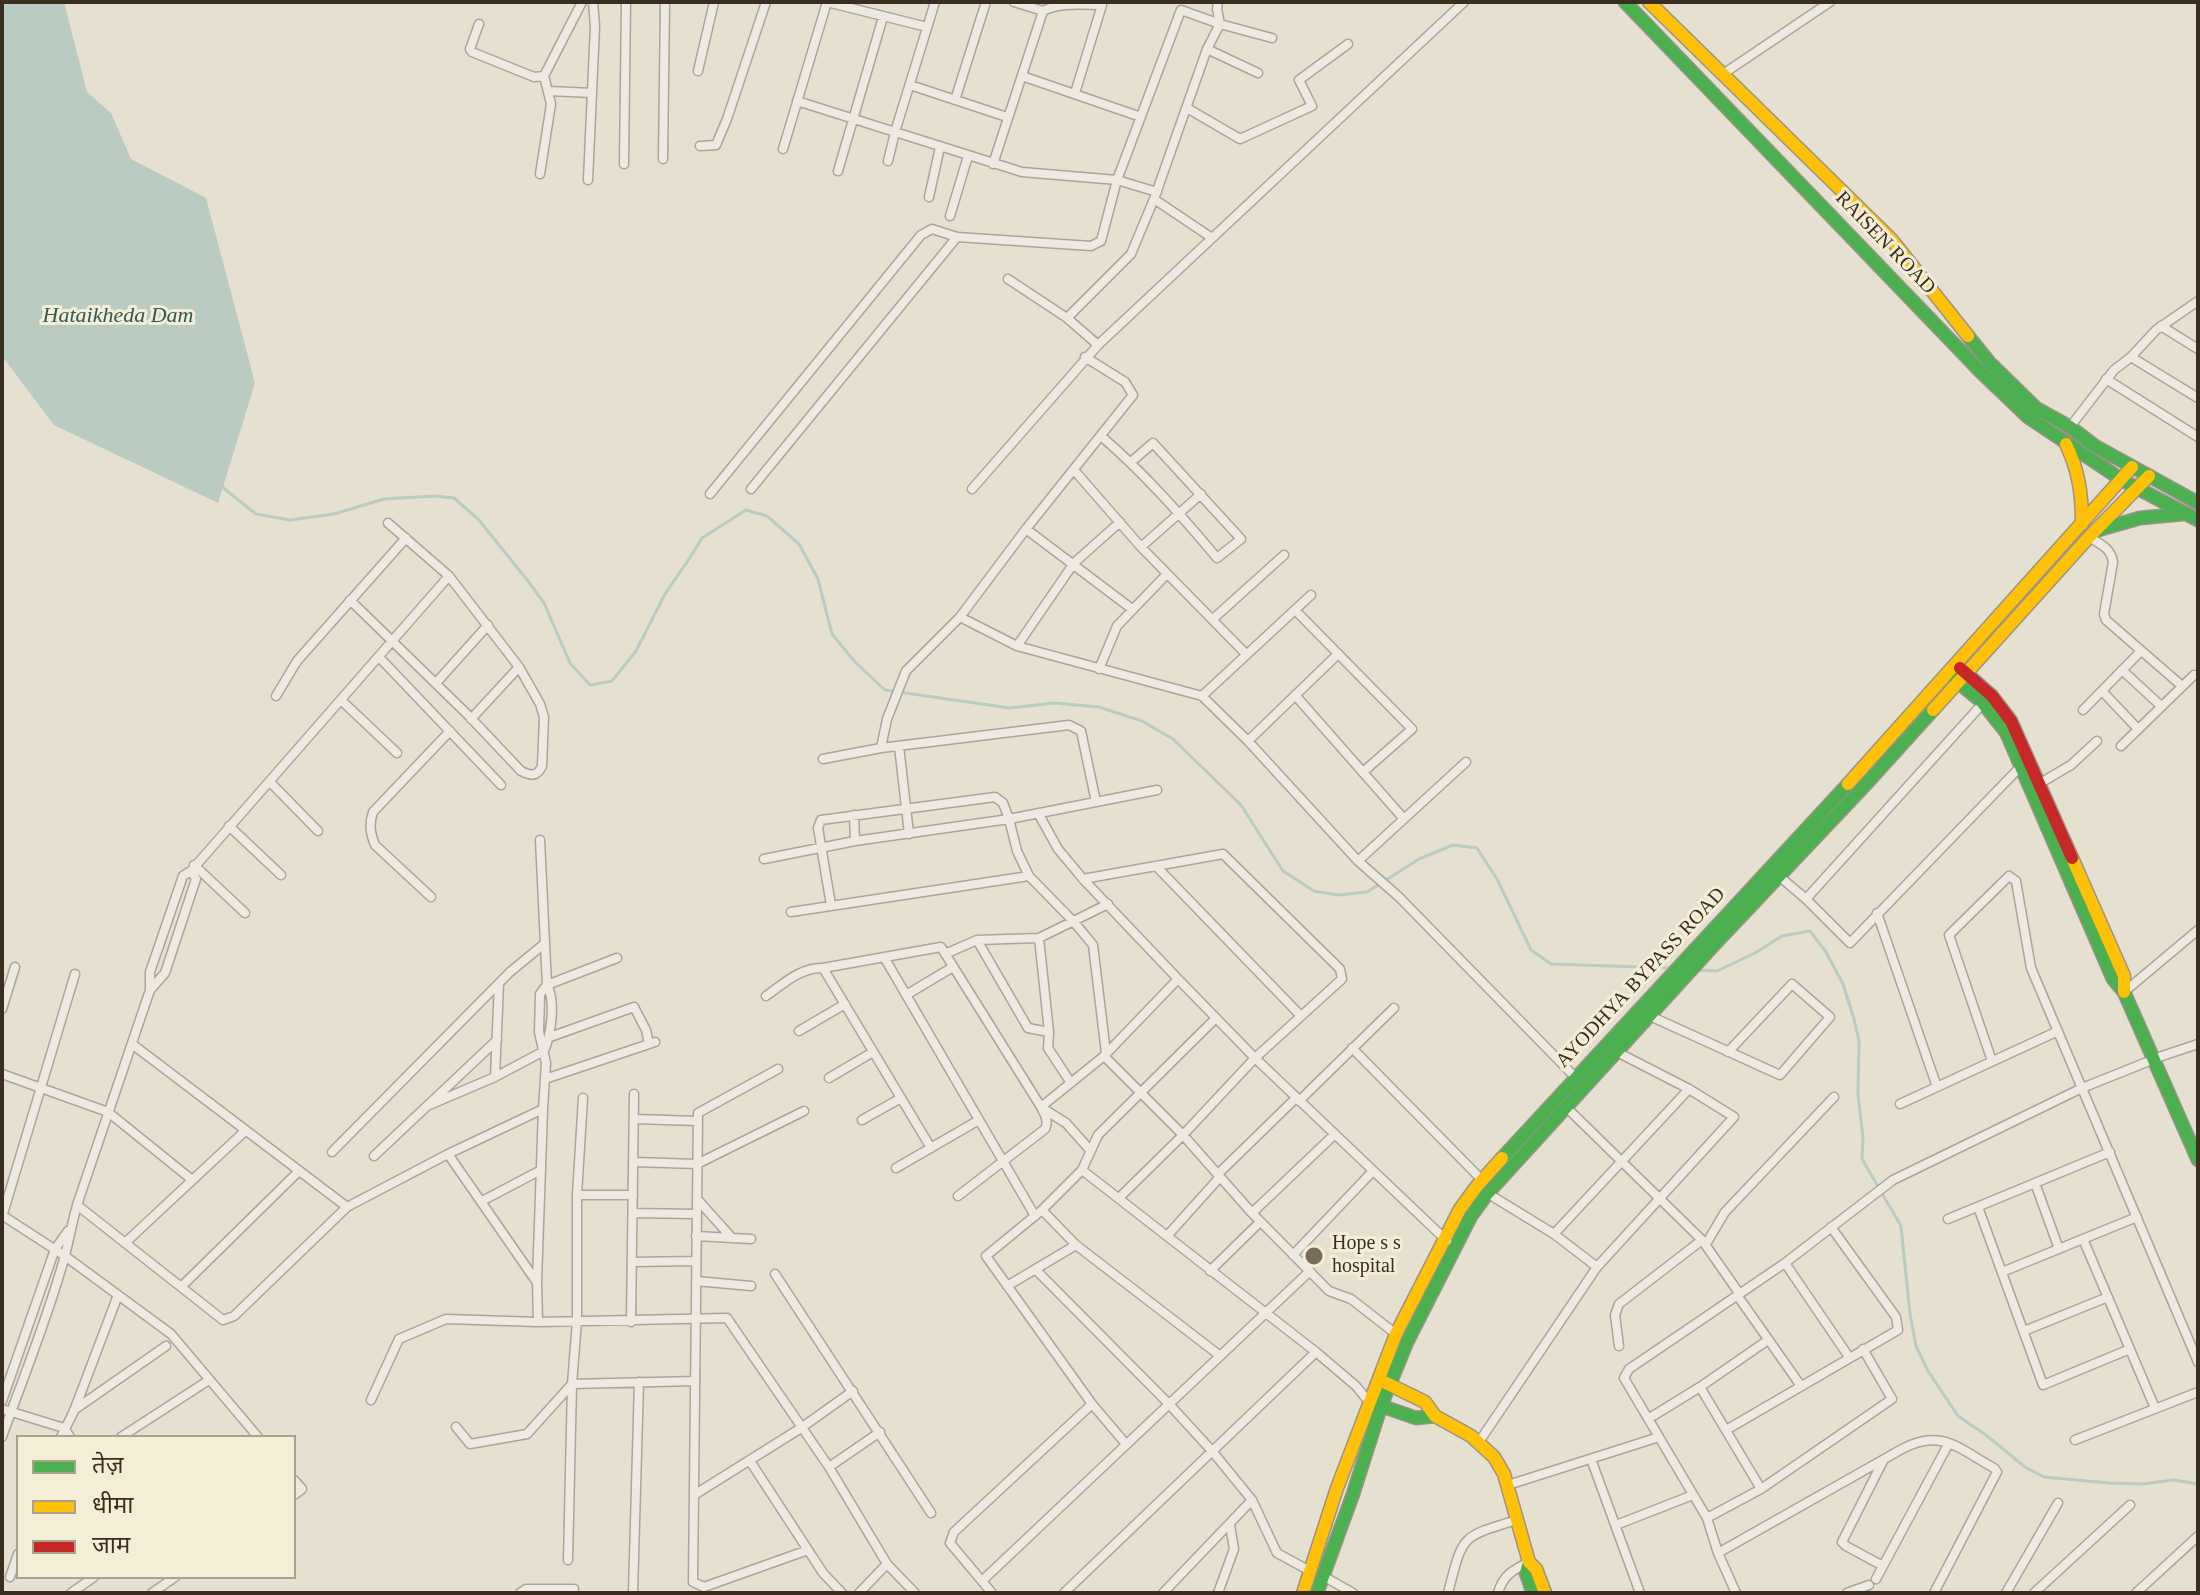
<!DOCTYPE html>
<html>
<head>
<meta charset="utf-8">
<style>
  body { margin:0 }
  #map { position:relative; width:2200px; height:1595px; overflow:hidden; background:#e5e0d0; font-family:"Times New Roman","Noto Sans Devanagari",serif }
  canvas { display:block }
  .frame { position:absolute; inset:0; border:4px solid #3a2e20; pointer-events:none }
  .legend { position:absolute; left:16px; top:1435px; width:280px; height:144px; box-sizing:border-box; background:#f5eed7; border:2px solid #aaa18e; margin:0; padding:10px 14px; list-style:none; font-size:24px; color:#3a2e20 }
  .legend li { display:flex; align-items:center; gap:16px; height:40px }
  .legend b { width:40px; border:2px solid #aaa18e }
</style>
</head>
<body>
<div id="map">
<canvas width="2200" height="1595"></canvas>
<div class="frame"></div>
<ul class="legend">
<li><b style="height:10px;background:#4caf50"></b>तेज़</li>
<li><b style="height:10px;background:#ffc107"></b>धीमा</li>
<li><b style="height:10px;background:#c62828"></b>जाम</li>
</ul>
</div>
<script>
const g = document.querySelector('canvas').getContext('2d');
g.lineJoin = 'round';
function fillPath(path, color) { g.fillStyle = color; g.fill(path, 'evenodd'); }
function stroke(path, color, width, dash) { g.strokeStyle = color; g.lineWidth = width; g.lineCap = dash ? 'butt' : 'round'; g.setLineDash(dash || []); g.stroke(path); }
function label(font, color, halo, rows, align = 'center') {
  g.font = font + ' "Times New Roman",serif'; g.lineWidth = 6; g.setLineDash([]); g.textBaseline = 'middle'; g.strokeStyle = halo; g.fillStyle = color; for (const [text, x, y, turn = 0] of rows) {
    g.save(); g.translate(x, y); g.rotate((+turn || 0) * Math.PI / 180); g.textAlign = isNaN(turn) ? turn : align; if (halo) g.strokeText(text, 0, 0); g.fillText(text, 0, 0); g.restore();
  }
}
const water = new Path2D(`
  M2 2H64L87 92 111 113 131 159 206 198 255 383 218 503 54 425 2 356Z`);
const stream = new Path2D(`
  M221 486 256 514 290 520 334 514 384 499 435 496 454 498 478 519 528 581 544 603 570 663 590 685 612 681 636 651 665 594 689 559 702 538 746 510 767 516 799 544 818 579 832 634 855 662 885 690 1010 708 1054 703 1099 707 1142 721 1173 739 1241 805 1283 871 1314 891 1338 895 1367 892 1419 859 1453 845 1477 848 1497 879 1531 950 1551 964 1670 968
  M1698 970 1717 971 1755 953 1782 936 1810 931 1826 952 1843 984 1854 1019 1859 1041 1858 1095 1863 1137 1862 1159 1901 1226 1910 1314 1916 1346 1928 1371 1958 1416 1986 1435 2025 1467 2044 1477 2109 1483 2142 1484 2174 1480 2198 1484`);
const street = new Path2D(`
  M827 2 927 27
  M1043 11C1059 2 1084 5 1102 5L1075 93
  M479 24 470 49 472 52 534 77 544 76 582 2
  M1207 49 1258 73
  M698 71 714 2
  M1723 74 1830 2
  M1022 76 1141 117
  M910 85 1007 117
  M549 91 592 93
  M955 100 986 2
  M797 101 1022 172 1117 180 1157 192
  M1187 108 1240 139 1312 106 1299 80 1348 44
  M700 146 716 145 727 119 766 2
  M783 149 827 2
  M663 159 665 2
  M888 161 895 132 935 2
  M624 164 626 2
  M993 164 1043 11 1014 2
  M838 171 883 17
  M540 174 551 104 544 76
  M588 180 595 26 593 2
  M929 197 940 147
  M1154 199 1212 238
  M950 216 968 156
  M1008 279 1067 318 1098 345
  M1067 318 1131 254 1154 199 1207 49 1220 24 1217 9 1218 2
  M2161 326 2198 349
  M2131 357 2198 398
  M2106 379 2198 437
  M2070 427 2114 370 2131 357 2156 330 2198 301
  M1101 436C1144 473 1181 515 1217 558L1241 539 1153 443 1131 462
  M1074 470 1141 547 1246 654
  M751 489 957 237
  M972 489 1098 345 1464 2
  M710 494 921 235 932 229 957 237 1091 246 1101 241 1117 180 1181 10 1220 24 1272 38
  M1026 529 1132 609
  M2089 537C2100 544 2111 548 2113 562L2104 614 2106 620 2182 686
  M1141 547 1201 494
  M350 600 468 715 521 771C531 776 537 777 542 766L544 717 540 704 519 667 449 576
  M1295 610 1412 729 1363 772
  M960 617 1017 646 1202 696 1248 741 1358 861 1399 897 1576 1078
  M1213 619 1284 555
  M1017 646 1074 563 1120 522
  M379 657 501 785
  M1099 669 1117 626 1167 574
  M2122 670 2161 706
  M436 683 488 625
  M2102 691 2138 729
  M1295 695 1404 819
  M276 696 297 661 406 538
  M1202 696 1311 595
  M341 700 397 753
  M2083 710 2141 651
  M471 719 519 667
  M1248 741 1338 654
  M899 746 909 834
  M2121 746 2194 675
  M881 748 887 719 906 671 960 617 1026 529 1133 395 1125 382 1085 357
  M823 759 881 748 1069 725 1081 731 1096 802
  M270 782 318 831
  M2037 785 2071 765 2097 741
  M1038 813 1058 849 1083 879 1178 979 1255 1058 1447 1241
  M854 815 855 841
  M229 826 281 875
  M764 859 855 841 1009 819 1157 790
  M1358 861 1466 762
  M194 865 245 913
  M1156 866 1301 1016
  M1779 876 1806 899 1850 943 2023 764
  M1083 879 1223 854 1340 969 1342 979 1255 1058 1183 1135 1120 1197
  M431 897 375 845C370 833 369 824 373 812L450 731
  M1806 899 1985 701
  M831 905 818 828 821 820 995 797 1003 803 1009 819 1017 851 1029 876 1074 922 1093 945 1106 1053
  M791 912 1029 876
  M1877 913 1937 1087
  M1039 938 1049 1032 1048 1048 1071 1083
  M977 940 1028 1028 1049 1032
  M945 954 977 940 1039 938 1108 904
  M884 957 1035 1216
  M150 990 165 973 196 879 191 871
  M2124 992 2198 930
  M906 995 953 967
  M766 996C783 984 801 967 823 968
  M2 1009 15 967
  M1650 1016 1780 1075 1830 1017 1792 984 1728 1052
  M799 1031 845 1004
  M550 1037 634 1007 646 1030 649 1044
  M132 1044 347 1207
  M1352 1048 1482 1180
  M1104 1056 1183 1135 1252 1213 1329 1291 1351 1299 1396 1334
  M1992 1061 1949 935 2009 876 2016 881 2031 968 2198 1362
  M778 1069 698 1113 693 1582 704 1587 808 1550
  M2 1074 108 1112 191 1179
  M495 1077 499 984
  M829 1078 873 1052
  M545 1079 655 1042
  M1299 1101 1394 1008
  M1900 1104 2058 1031
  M427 1106 495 1077 544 1051C551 1035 556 1001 547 985L540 840
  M1566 1107 1702 1240 1739 1293
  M1042 1108 1066 1123 1090 1150
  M543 1109 546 1063 539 1032 540 994 547 985 617 958
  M634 1119 698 1121
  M862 1120 901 1098
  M931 1148 823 968 941 947 1041 1107 1104 1056 1178 979
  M332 1152 510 972 544 944
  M448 1154 536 1281
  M374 1156 497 1040
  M633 1162 697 1164 804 1111
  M896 1168 979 1120
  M1082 1170 1098 1135 1216 1018
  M1218 1174 1296 1098
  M2035 1183 2059 1249
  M1487 1193 1554 1234 1597 1267
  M577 1195H633
  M958 1196 1045 1129C1049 1121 1045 1115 1041 1107
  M697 1199 732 1238
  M482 1201 541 1170
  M77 1205 223 1320 234 1316 347 1207 448 1154 543 1109 537 1281 538 1322
  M1978 1207 2043 1385 2130 1349
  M1042 1210 1076 1245 1219 1355
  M633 1213 696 1214
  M1252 1213 1334 1135
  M2 1215 65 1256 171 1334 258 1437
  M2 1217 75 974
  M1948 1219 2110 1152
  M1554 1234 1689 1089
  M696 1236 751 1239
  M1167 1236 1220 1177
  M2083 1239 2155 1408
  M125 1243 245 1131
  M1706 1244 1725 1212 1834 1097
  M1293 1255 1372 1172
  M632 1262 696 1261
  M1785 1263 1849 1357
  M1036 1270 1169 1404 1212 1451 1252 1500 1277 1553 1310 1571
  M1210 1271 1260 1222
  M2002 1272 2137 1217
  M775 1274 931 1513
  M696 1281 751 1286
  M182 1286 298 1172
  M1007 1286 1076 1245
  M1737 1295 1801 1386
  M631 1322 634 1094
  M2024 1331 2108 1297
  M1619 1346 1615 1315 1619 1304 1702 1240
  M1700 1387 1761 1489
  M371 1400 399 1339 446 1319 538 1322 727 1318 829 1467 887 1564 915 1593
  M2 1401 55 1249 68 1231
  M2 1409 64 1428 70 1437
  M74 1410 166 1346
  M1648 1419 1700 1387 1768 1340
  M456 1427 470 1444 527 1434 572 1384 695 1381
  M1726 1430 1898 1330 1896 1317 1831 1227
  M2 1437C23 1378 47 1320 64 1259 69 1241 72 1223 77 1205L150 990V972L183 876 191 871 449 576 388 523
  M61 1437 74 1411 118 1295
  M121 1437 209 1380
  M2075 1440 2198 1392
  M1479 1442 1597 1267 1734 1117 1689 1089 1617 1052
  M1126 1444 1092 1404 986 1256 1042 1210 1082 1170 1316 1352 1356 1386 1369 1402
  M1591 1459 1640 1593
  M750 1461 823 1573 842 1593
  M1883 1461 1842 1542 1846 1546 1883 1566
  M829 1467 880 1432
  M294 1480 302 1489 294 1495
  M1508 1485 1659 1437
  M694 1495 801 1428 853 1391
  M1707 1518 1761 1489 1892 1399 1863 1349
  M1616 1525 1693 1495
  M1718 1553 1902 1449C1942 1428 1959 1449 1994 1468L1997 1472 1934 1593
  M568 1560 572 1384 577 1321V1195L583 1098
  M1323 1576 1353 1593
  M10 1577 18 1554
  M1876 1579 1949 1443
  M983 1580 1310 1271
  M71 1593 94 1577
  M152 1593 175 1577
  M520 1593 526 1589H574
  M633 1593 639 1382
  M859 1593 887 1564
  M992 1593 950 1543 954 1532 1092 1404
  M1064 1593 1316 1352
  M1163 1593 1252 1500
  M1218 1593 1234 1549 1230 1525
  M1448 1593C1463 1535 1460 1537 1517 1520
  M1498 1593C1503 1575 1513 1570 1529 1562
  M1736 1593 1718 1553 1707 1518 1624 1378 1629 1369 1785 1263 1893 1180 2082 1088 2162 1056 2198 1044
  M1847 1593 1869 1585
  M2006 1593 2058 1503
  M2034 1593 2130 1505
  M2136 1593 2198 1536`);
const fast = new Path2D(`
  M1625 2 1980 371 2028 417 2122 480 2198 520
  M1968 336 1989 362 2036 408 2070 427 2095 446 2198 503
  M2098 530 2140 518 2183 514
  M1953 678 1982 702 2006 732 2113 979 2124 992 2198 1160
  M1502 1158 1848 784
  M1373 1403 1416 1418 1435 1416
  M1529 1562 1526 1573 1533 1593
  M1317 1593 1353 1494 1381 1406 1407 1342 1471 1216 1487 1194 1713 946 1866 784 1933 710`);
const slow = new Path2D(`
  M1649 2 1891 239 1968 336
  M2066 444C2079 471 2082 495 2082 524
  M1933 710 2089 537 2149 476
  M1848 784 2132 467
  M2072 858 2124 976V992
  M1382 1381 1425 1402 1435 1416 1471 1436 1494 1457 1504 1474 1529 1562 1536 1569 1545 1593
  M1303 1593 1337 1488 1396 1334 1460 1209 1477 1186 1502 1158`);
const jam = new Path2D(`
  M1960 668 1992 696 2011 721 2072 858`);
const markers = [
  [1314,1256,10,"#766c5e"]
];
const streetNames = [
  ["RAISEN ROAD",1885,243,46],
  ["AYODHYA BYPASS ROAD",1641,978,-47]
];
const poiNames = [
  ["Hope s s",1332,1244],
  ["hospital",1332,1267]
];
const waterNames = [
  ["Hataikheda Dam",118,316]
];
fillPath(water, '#bacbc2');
stroke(stream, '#bacbc2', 3);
stroke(street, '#aba599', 11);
stroke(fast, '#9a9488', 15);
stroke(slow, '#9a9488', 15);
stroke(jam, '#9a9488', 15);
stroke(street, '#eeeae1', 8);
stroke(fast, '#4caf50', 12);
stroke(slow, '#ffc107', 12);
stroke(jam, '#c62828', 12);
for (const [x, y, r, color] of markers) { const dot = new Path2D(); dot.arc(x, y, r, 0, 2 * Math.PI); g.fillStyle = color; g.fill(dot); stroke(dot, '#f5eed7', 3); }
label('20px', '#3a2e20', '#f5eed7', streetNames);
label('20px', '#3a2e20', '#f5eed7', poiNames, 'left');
label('italic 22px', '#305959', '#f5eed7', waterNames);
</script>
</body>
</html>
